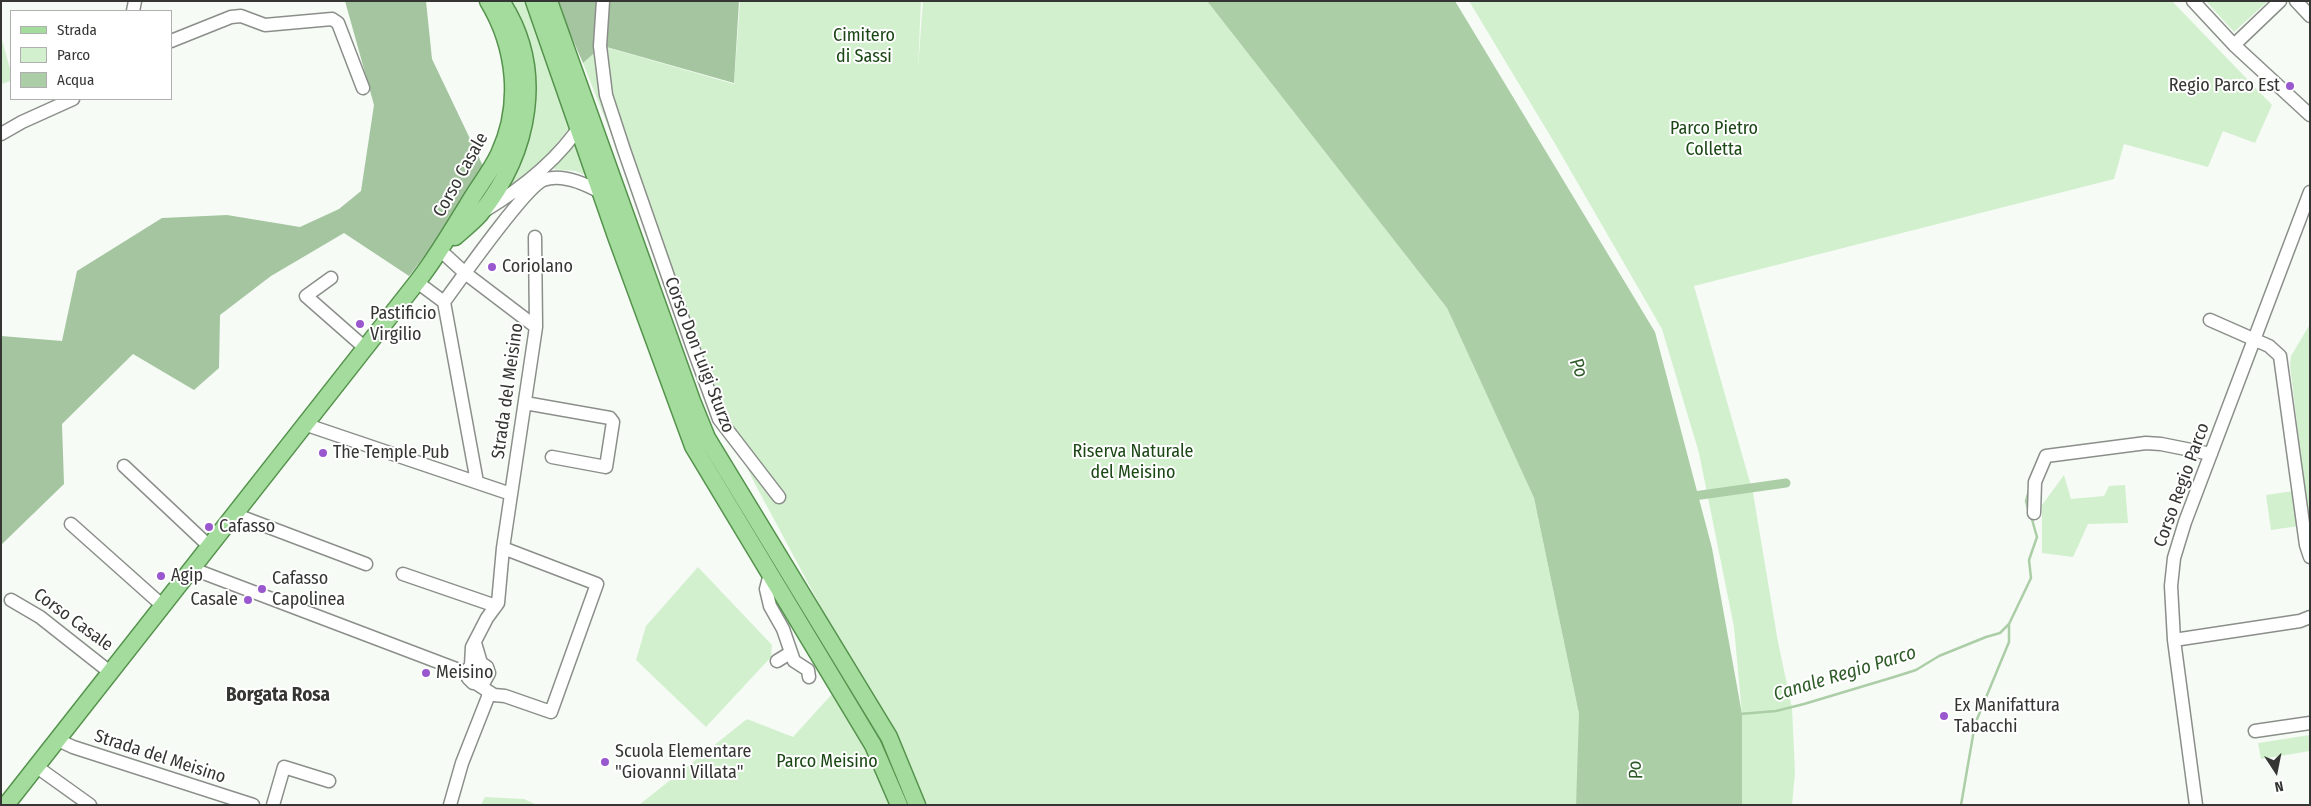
<!DOCTYPE html>
<html>
<head>
<meta charset="utf-8">
<style>
  body { margin:0 }
  #map { position:relative; width:2311px; height:806px; overflow:hidden; background:#f6fbf6; font-family:"Fira Sans Condensed",sans-serif }
  canvas { display:block }
  .frame { position:absolute; inset:0; border:2px solid #353634; pointer-events:none }
  .legend { position:absolute; left:10px; top:10px; width:162px; height:90px; box-sizing:border-box; background:#fff; border:1px solid #aeafae; margin:0; padding:6px 9px; list-style:none; font-size:15px; color:#353634 }
  .legend li { display:flex; align-items:center; gap:10px; height:25px }
  .legend b { width:25px; border:1px solid #aeafae }
  .north { position:absolute; left:2251px; top:746px; width:50px; height:50px; -webkit-text-stroke:4px #fff; paint-order:stroke; rotate:169deg; font-size:14px; font-weight:700; line-height:20px; text-align:center; color:#353634 }
  .north::after { content:''; display:block; margin:auto; width:18px; height:22px; background:#353634; clip-path:polygon(50% 0,100% 100%,50% 72%,0 100%) }
</style>
</head>
<body>
<div id="map">
<canvas width="2311" height="806"></canvas>
<div class="frame"></div>
<ul class="legend">
<li><b style="height:6px;background:#a3dc9c"></b>Strada</li>
<li><b style="height:14px;background:#d2f0ce"></b>Parco</li>
<li><b style="height:14px;background:#accea7"></b>Acqua</li>
</ul>
<div class="north">N</div>
</div>
<script>
const g = document.querySelector('canvas').getContext('2d');
g.lineJoin = 'round';
function fillPath(path, color) { g.fillStyle = color; g.fill(path, 'evenodd'); }
function stroke(path, color, width, dash) { g.strokeStyle = color; g.lineWidth = width; g.lineCap = dash ? 'butt' : 'round'; g.setLineDash(dash || []); g.stroke(path); }
function label(font, color, halo, rows, align = 'center') {
  g.font = font + ' "Fira Sans Condensed",sans-serif'; g.lineWidth = 4; g.setLineDash([]); g.textBaseline = 'middle'; g.strokeStyle = halo; g.fillStyle = color; for (const [text, x, y, turn = 0] of rows) {
    g.save(); g.translate(x, y); g.rotate((+turn || 0) * Math.PI / 180); g.textAlign = isNaN(turn) ? turn : align; if (halo) g.strokeText(text, 0, 0); g.fillText(text, 0, 0); g.restore();
  }
}
const green = new Path2D(`
  M508 1H527L571 126 544 159 509 187C509 181 522 157 526 149 543 101 540 42 508 1Z
  M740 1H921L918 68 923 1H1207L1447 308 1534 498 1579 714V760L1576 805H927L754 482 721 413 583 63 602 46 734 84Z
  M1469 1H2172L2272 105 2255 143 2223 131 2208 167 2124 144 2114 179 1694 286 1753 493 1778 642 1792 708 1795 773 1792 805H1742V714L1734 627 1699 453 1662 329 1554 142Z
  M2206 1H2268L2234 32Z
  M1 37 11 72V81L1 84Z
  M576 138 590 177 575 171 553 169Z
  M2310 324V533L2290 365 2291 356Z
  M2064 475 2071 499 2104 496 2109 486 2125 485 2128 523 2088 524 2073 557 2042 553V505Z
  M2294 491 2299 526 2271 530 2266 495Z
  M698 567 772 645 771 657 706 727 636 660 646 626Z
  M832 694 859 730 893 805H639L747 719 793 737Z
  M2310 735V751L2261 759 2258 743Z
  M485 797 524 799 537 805H481Z`);
const forest = new Path2D(`
  M345 1H426L432 59 483 166 449 224 409 276 344 233 271 276 220 315 219 368 194 390 133 354 62 424 64 484 1 545V336L62 341 77 271 162 218 227 215 300 227 339 209 361 191 374 105Z
  M556 1H601L600 48 583 63Z
  M608 1H739L734 83 603 46Z`);
const water = new Path2D(`
  M1207 1H1455L1655 332 1712 548 1742 714V805H1576L1579 714 1534 498 1447 308Z`);
const stream = new Path2D(`
  M2028 509 2026 501 2029 490
  M1740 714 1776 711 1804 704 1894 677 1916 670 1939 656 1986 637 2000 633 2009 624 2031 578 2029 560 2037 537 2031 516
  M1961 805 1975 724 2009 642V624`);
const canal = new Path2D(`
  M1687 497 1786 483`);
const minor = new Path2D(`
  M603 1 600 46 606 95 624 150 693 348 719 419 779 497
  M2193 1 2234 45 2310 115
  M2296 1 2310 16
  M133 11 135 1
  M171 41 231 17 241 16 265 25 332 19 338 23 363 88
  M2234 45 2280 1
  M1 134 22 122 73 99
  M484 211C521 189 558 160 582 123
  M441 251 465 273 536 327
  M331 278 306 296 364 347
  M417 282 444 302
  M444 302C460 280 524 189 543 180 561 173 586 184 602 193
  M444 302 477 482
  M2210 320 2269 346 2280 356 2306 545 2310 557
  M525 403 610 418 613 422 606 467 552 457
  M304 424 511 494
  M124 466 209 546
  M2034 513 2035 482 2046 456 2146 443 2161 444 2211 454
  M234 514 366 564
  M71 524 163 606
  M193 569 467 673
  M403 574 496 606
  M770 574 766 589 770 606 783 629 794 661 808 670 809 677
  M11 600 40 617 111 673
  M2174 640 2300 621 2310 617
  M475 643 481 663 487 667 489 673 484 682 473 683 468 678V669L474 663H481
  M777 661 790 653
  M471 665 472 647 487 618 498 603 503 548 536 327 535 237
  M477 684 494 695 505 696 551 712 597 584 503 548
  M2255 731 2310 723
  M58 740 73 747 253 805
  M37 767 90 805
  M273 805 284 767 329 781
  M450 805 462 763 488 697V691
  M2196 805 2174 640 2171 586 2174 558 2185 522 2310 192`);
const major = new Path2D(`
  M534 1 617 239 693 446 873 745 899 805
  M549 1 692 401 707 438 889 737 917 805
  M455 237C463 230 473 222 480 214 530 152 546 69 501 1
  M6 805 417 282C437 257 450 233 467 206 477 188 490 173 499 154 522 105 516 47 488 1`);
const markers = [
  [2290,86,5,"#9958ce"],
  [492,267,5,"#9958ce"],
  [360,324,5,"#9958ce"],
  [323,453,5,"#9958ce"],
  [209,527,5,"#9958ce"],
  [161,576,5,"#9958ce"],
  [262,589,5,"#9958ce"],
  [248,600,5,"#9958ce"],
  [426,673,5,"#9958ce"],
  [1944,716,5,"#9958ce"],
  [605,762,5,"#9958ce"]
];
const parkNames = [
  ["Cimitero",864,36],
  ["di Sassi",864,57],
  ["Parco Pietro",1714,129],
  ["Colletta",1714,150],
  ["Riserva Naturale",1133,452],
  ["del Meisino",1133,473],
  ["Parco Meisino",827,762]
];
const poiNames = [
  ["Regio Parco Est",2280,86,"right"],
  ["Coriolano",502,267],
  ["Pastificio",370,314],
  ["Virgilio",370,335],
  ["The Temple Pub",333,453],
  ["Cafasso",219,527],
  ["Agip",171,576],
  ["Cafasso",272,579],
  ["Capolinea",272,600],
  ["Casale",238,600,"right"],
  ["Meisino",436,673],
  ["Ex Manifattura",1954,706],
  ["Tabacchi",1954,727],
  ["Scuola Elementare",615,752],
  ["\"Giovanni Villata\"",615,773]
];
const streetNames = [
  ["Corso Casale",461,175,-61],
  ["Corso Don Luigi Sturzo",699,355,69],
  ["Strada del Meisino",508,391,-82],
  ["Corso Regio Parco",2182,485,-70],
  ["Corso Casale",73,620,36],
  ["Strada del Meisino",160,757,18]
];
const waterNames = [
  ["Po",1578,368,67],
  ["Canale Regio Parco",1845,674,-17],
  ["Po",1636,770,-97]
];
const neighbourhoodNames = [
  ["Borgata Rosa",278,696]
];
fillPath(green, '#d2f0ce');
fillPath(forest, '#a4c59f');
fillPath(water, '#accea7');
stroke(stream, '#accea7', 2.5);
stroke(canal, '#accea7', 9);
stroke(minor, '#8b8f8a', 15);
stroke(major, '#55934d', 19);
stroke(minor, '#fff', 12);
stroke(major, '#a3dc9c', 16);
for (const [x, y, r, color] of markers) { const dot = new Path2D(); dot.arc(x, y, r, 0, 2 * Math.PI); g.fillStyle = color; g.fill(dot); stroke(dot, '#fff', 2); }
label('18px', '#1a4714', '#fff', parkNames);
label('18px', '#353634', '#fff', poiNames, 'left');
label('18px', '#353634', '#fff', streetNames);
label('italic 19px', '#2e5b28', '#fff', waterNames);
label('bold 19px', '#353634', '#fff', neighbourhoodNames);
</script>
</body>
</html>
